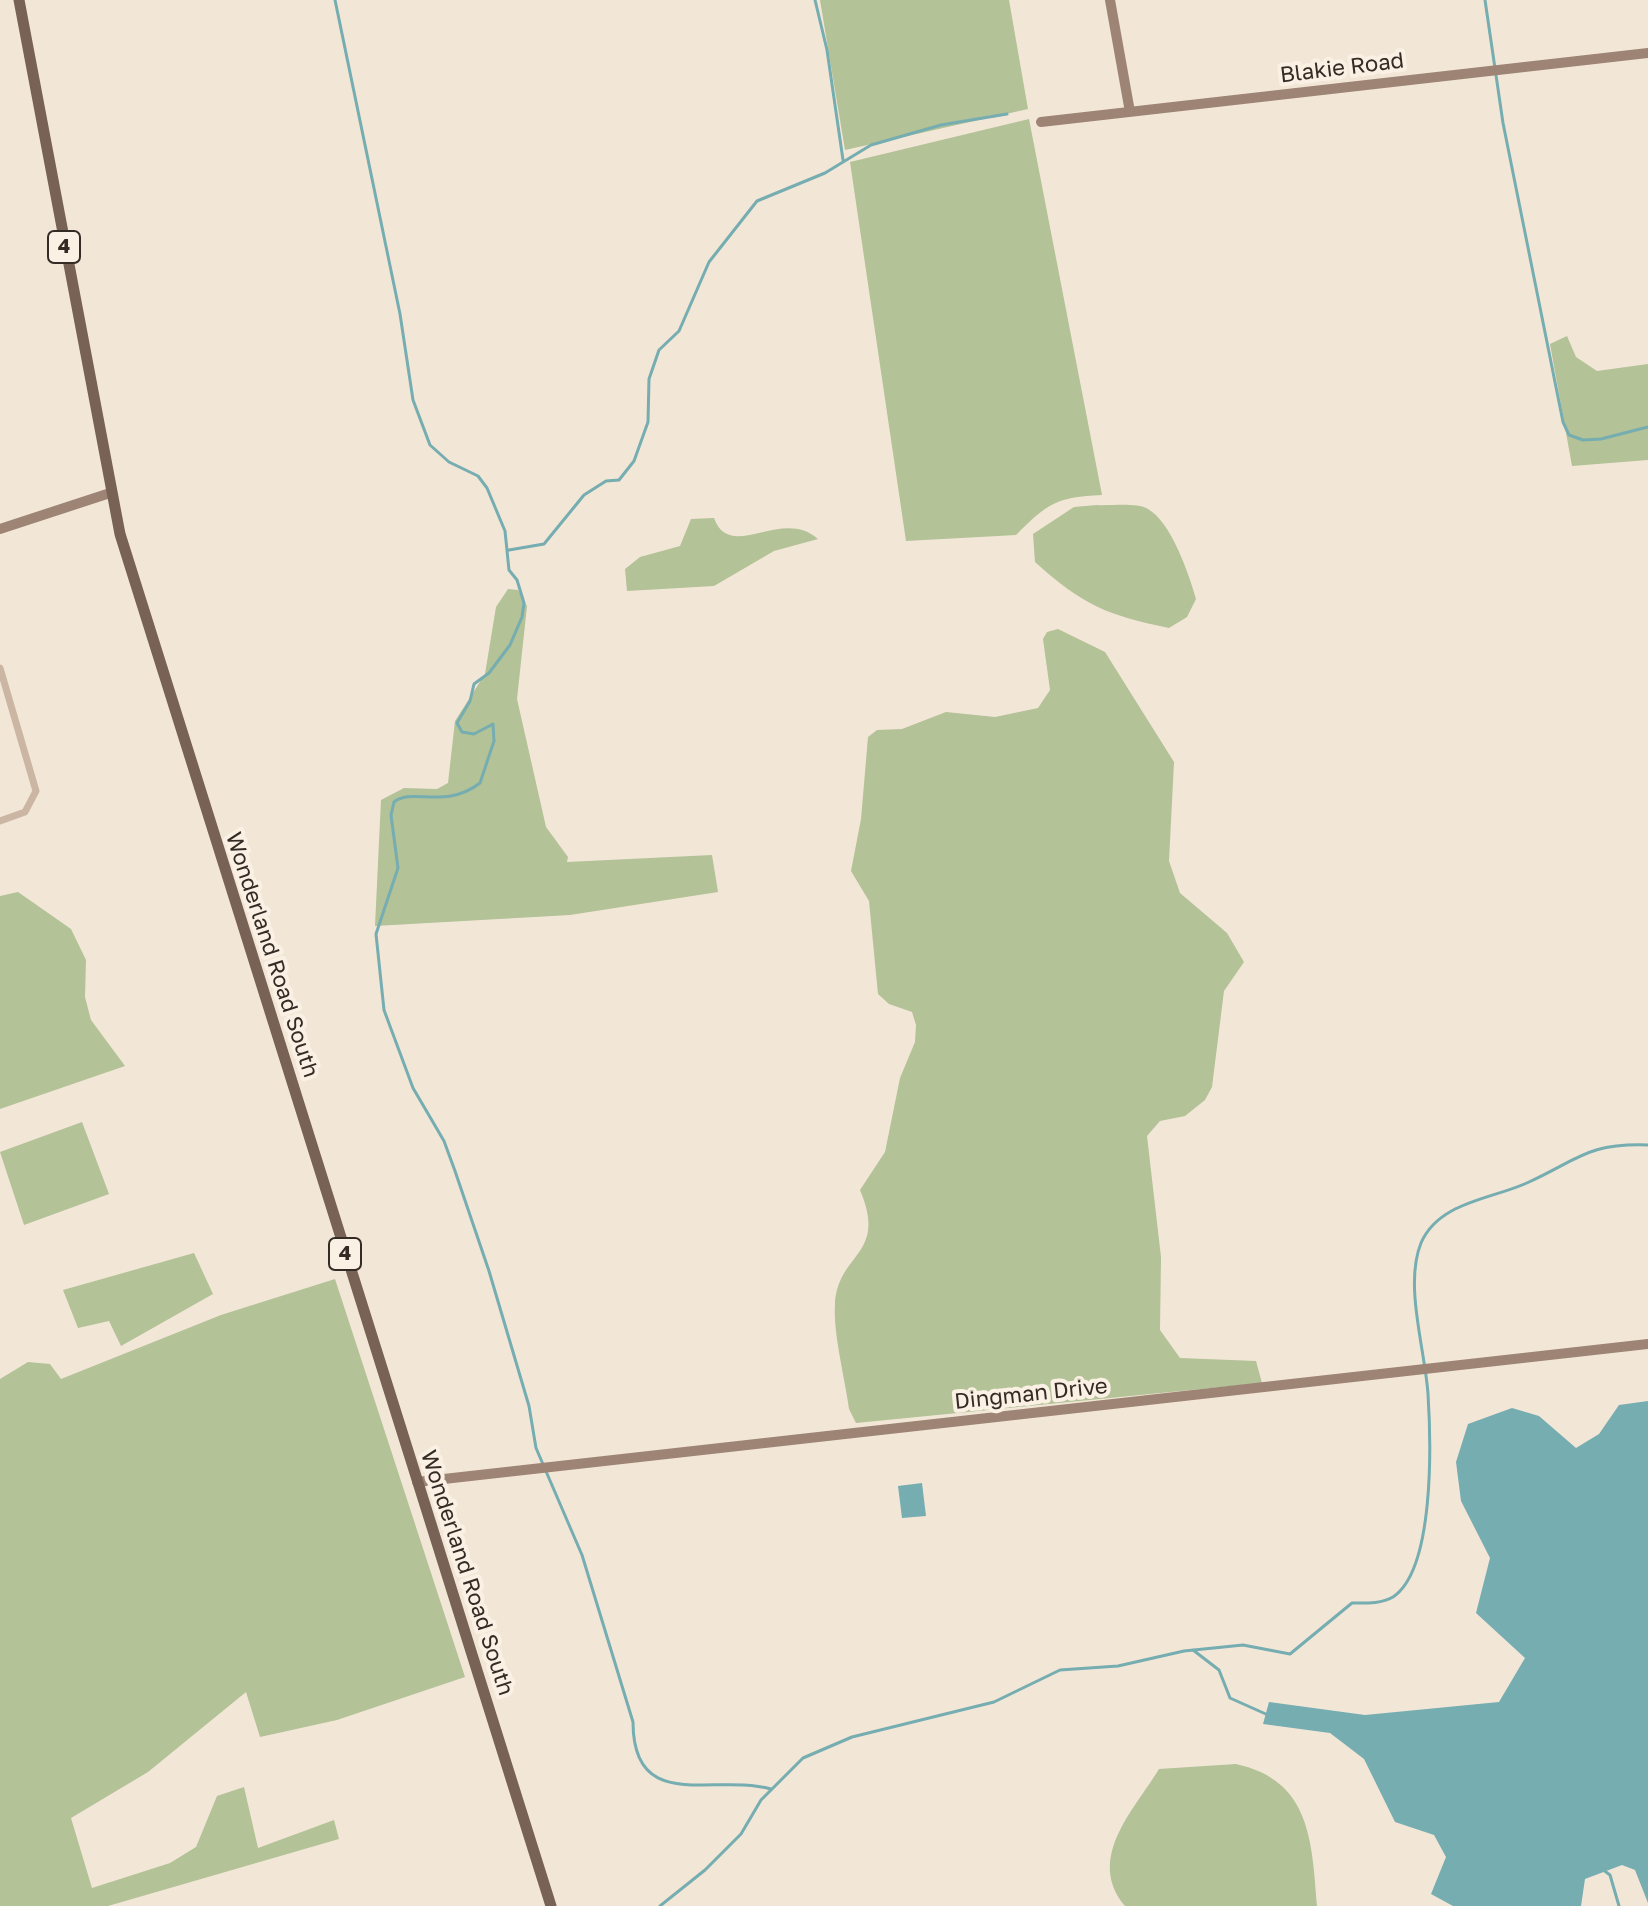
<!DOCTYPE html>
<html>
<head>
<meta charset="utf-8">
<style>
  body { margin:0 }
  canvas { display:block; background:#f2e6d7 }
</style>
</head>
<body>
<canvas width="1648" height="1906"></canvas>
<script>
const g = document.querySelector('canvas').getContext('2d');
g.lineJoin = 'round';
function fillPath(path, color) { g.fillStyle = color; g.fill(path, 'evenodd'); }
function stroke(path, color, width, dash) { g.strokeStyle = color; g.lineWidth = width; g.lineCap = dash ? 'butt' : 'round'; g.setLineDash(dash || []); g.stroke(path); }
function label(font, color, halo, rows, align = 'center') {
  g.font = font + ' "Golos Text",sans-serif'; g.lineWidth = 8; g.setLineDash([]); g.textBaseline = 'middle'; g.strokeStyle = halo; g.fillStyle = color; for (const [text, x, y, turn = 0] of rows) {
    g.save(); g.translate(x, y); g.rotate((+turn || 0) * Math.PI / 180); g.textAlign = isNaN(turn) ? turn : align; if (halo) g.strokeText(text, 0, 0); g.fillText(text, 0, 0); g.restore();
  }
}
const green = new Path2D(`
  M820 0H1009L1028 109 845 150Z
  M1029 119 1102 495C1057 497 1048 503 1016 535L906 541 850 162Z
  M1567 336 1576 357 1597 371 1648 364V460L1572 466 1550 344Z
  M1097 505C1111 506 1136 502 1148 509 1171 522 1189 574 1196 599L1187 617 1169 628C1106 615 1083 605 1035 562L1033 534 1074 507Z
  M714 518C730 563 782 506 818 539L774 551 714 586 627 591 625 569 640 557 680 546 691 519Z
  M508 589 518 590 527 606 517 699 546 827 568 857 567 862 712 855 718 892 570 915 375 926 381 800 404 788 437 789 448 783 455 721 485 674 496 607Z
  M1058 629 1105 652 1174 762 1169 861 1180 893 1227 933 1244 962 1224 991 1212 1087 1205 1100 1185 1116 1160 1121 1147 1136 1161 1257 1160 1330 1180 1358 1256 1361 1262 1383 856 1423 849 1409C845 1378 833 1334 835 1304 838 1252 888 1256 860 1190L885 1152 900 1078 915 1042 916 1025 912 1012 889 1004 878 994 869 901 851 871 861 819 868 737 877 730 902 729 946 712 995 717 1038 708 1050 690 1043 639 1047 632Z
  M18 892 71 929 86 960 85 997 91 1020 125 1066 0 1109V896Z
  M82 1122 109 1194 24 1225 0 1152Z
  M194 1253 213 1294 121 1346 109 1321 78 1328 63 1290Z
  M335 1279 465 1677 337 1720 260 1737 246 1692 148 1772 71 1818 92 1888 170 1863 196 1847 217 1796 244 1787 258 1848 334 1820 339 1839 108 1906H0V1379L28 1362 50 1364 61 1379 221 1315Z
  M1236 1764C1310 1780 1312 1840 1317 1906H1125C1085 1858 1135 1809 1159 1769Z`);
const water = new Path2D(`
  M1648 1401V1903L1635 1870 1622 1865 1585 1879 1581 1906H1453L1431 1894 1446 1857 1434 1835 1395 1822 1364 1759 1330 1733 1263 1724 1269 1702 1365 1715 1499 1702 1525 1658 1476 1613 1490 1558 1461 1501 1456 1462 1468 1424 1512 1408 1539 1416 1576 1448 1599 1434 1619 1405Z
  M922 1483 926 1516 902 1518 898 1486Z`);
const stream = new Path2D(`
  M335 0 400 314 413 400 430 445 449 462 478 476 487 488 505 531 509 570 517 580 524 603 522 617 510 645 489 673 474 684 470 701 457 723 462 732 474 734 493 724 494 741 480 783C445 810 412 787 394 802L391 815 398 868 376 934 384 1010 413 1088 444 1141 455 1171 489 1271 529 1406 536 1448 582 1555 633 1722C633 1814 713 1773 771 1789
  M815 0 827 50 843 160
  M1485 0 1503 123 1563 422 1569 435 1583 440 1601 439 1648 427
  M509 550 544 544 584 495 606 481 619 480 634 461 648 422 649 379 659 350 679 331 709 262 757 201 825 173 871 145 941 125 1007 114
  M1193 1650 1219 1670 1230 1698 1268 1715
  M1602 1869 1610 1875 1619 1906
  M660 1906 705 1870 741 1834 761 1800 803 1758 852 1737 994 1702 1060 1670 1118 1666 1184 1651 1243 1645 1290 1654 1352 1603C1365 1603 1381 1604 1393 1597 1435 1569 1431 1441 1428 1394 1425 1349 1404 1285 1421 1243 1439 1201 1494 1199 1529 1182 1579 1159 1588 1143 1648 1145`);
const street = new Path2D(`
  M0 668 36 791 25 812 0 821`);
const secondary = new Path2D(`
  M1110 0 1130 112
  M1041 122 1648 53
  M0 529 110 493
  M417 1482 1648 1344`);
const primary = new Path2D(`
  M19 0 120 534 551 1906`);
const shields = [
  [64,247,32],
  [345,1254,32]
];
const shieldNames = [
  ["4",64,247],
  ["4",345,1254]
];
const streetNames = [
  ["Blakie Road",1342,68,-7],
  ["Wonderland Road South",272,955,72],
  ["Dingman Drive",1031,1394,-6],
  ["Wonderland Road South",467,1573,72]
];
fillPath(green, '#b3c297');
fillPath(water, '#75adb1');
stroke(stream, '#75adb1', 3);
stroke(street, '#cbb6a3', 7);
stroke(secondary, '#9e8474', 10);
stroke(primary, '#786255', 11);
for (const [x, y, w] of shields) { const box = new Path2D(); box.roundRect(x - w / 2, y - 16, w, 32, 6); g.fillStyle = '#faf0e4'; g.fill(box); stroke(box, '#352b25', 2); }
label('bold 20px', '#352b25', null, shieldNames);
label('22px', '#352b25', '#faf0e4', streetNames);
</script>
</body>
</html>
